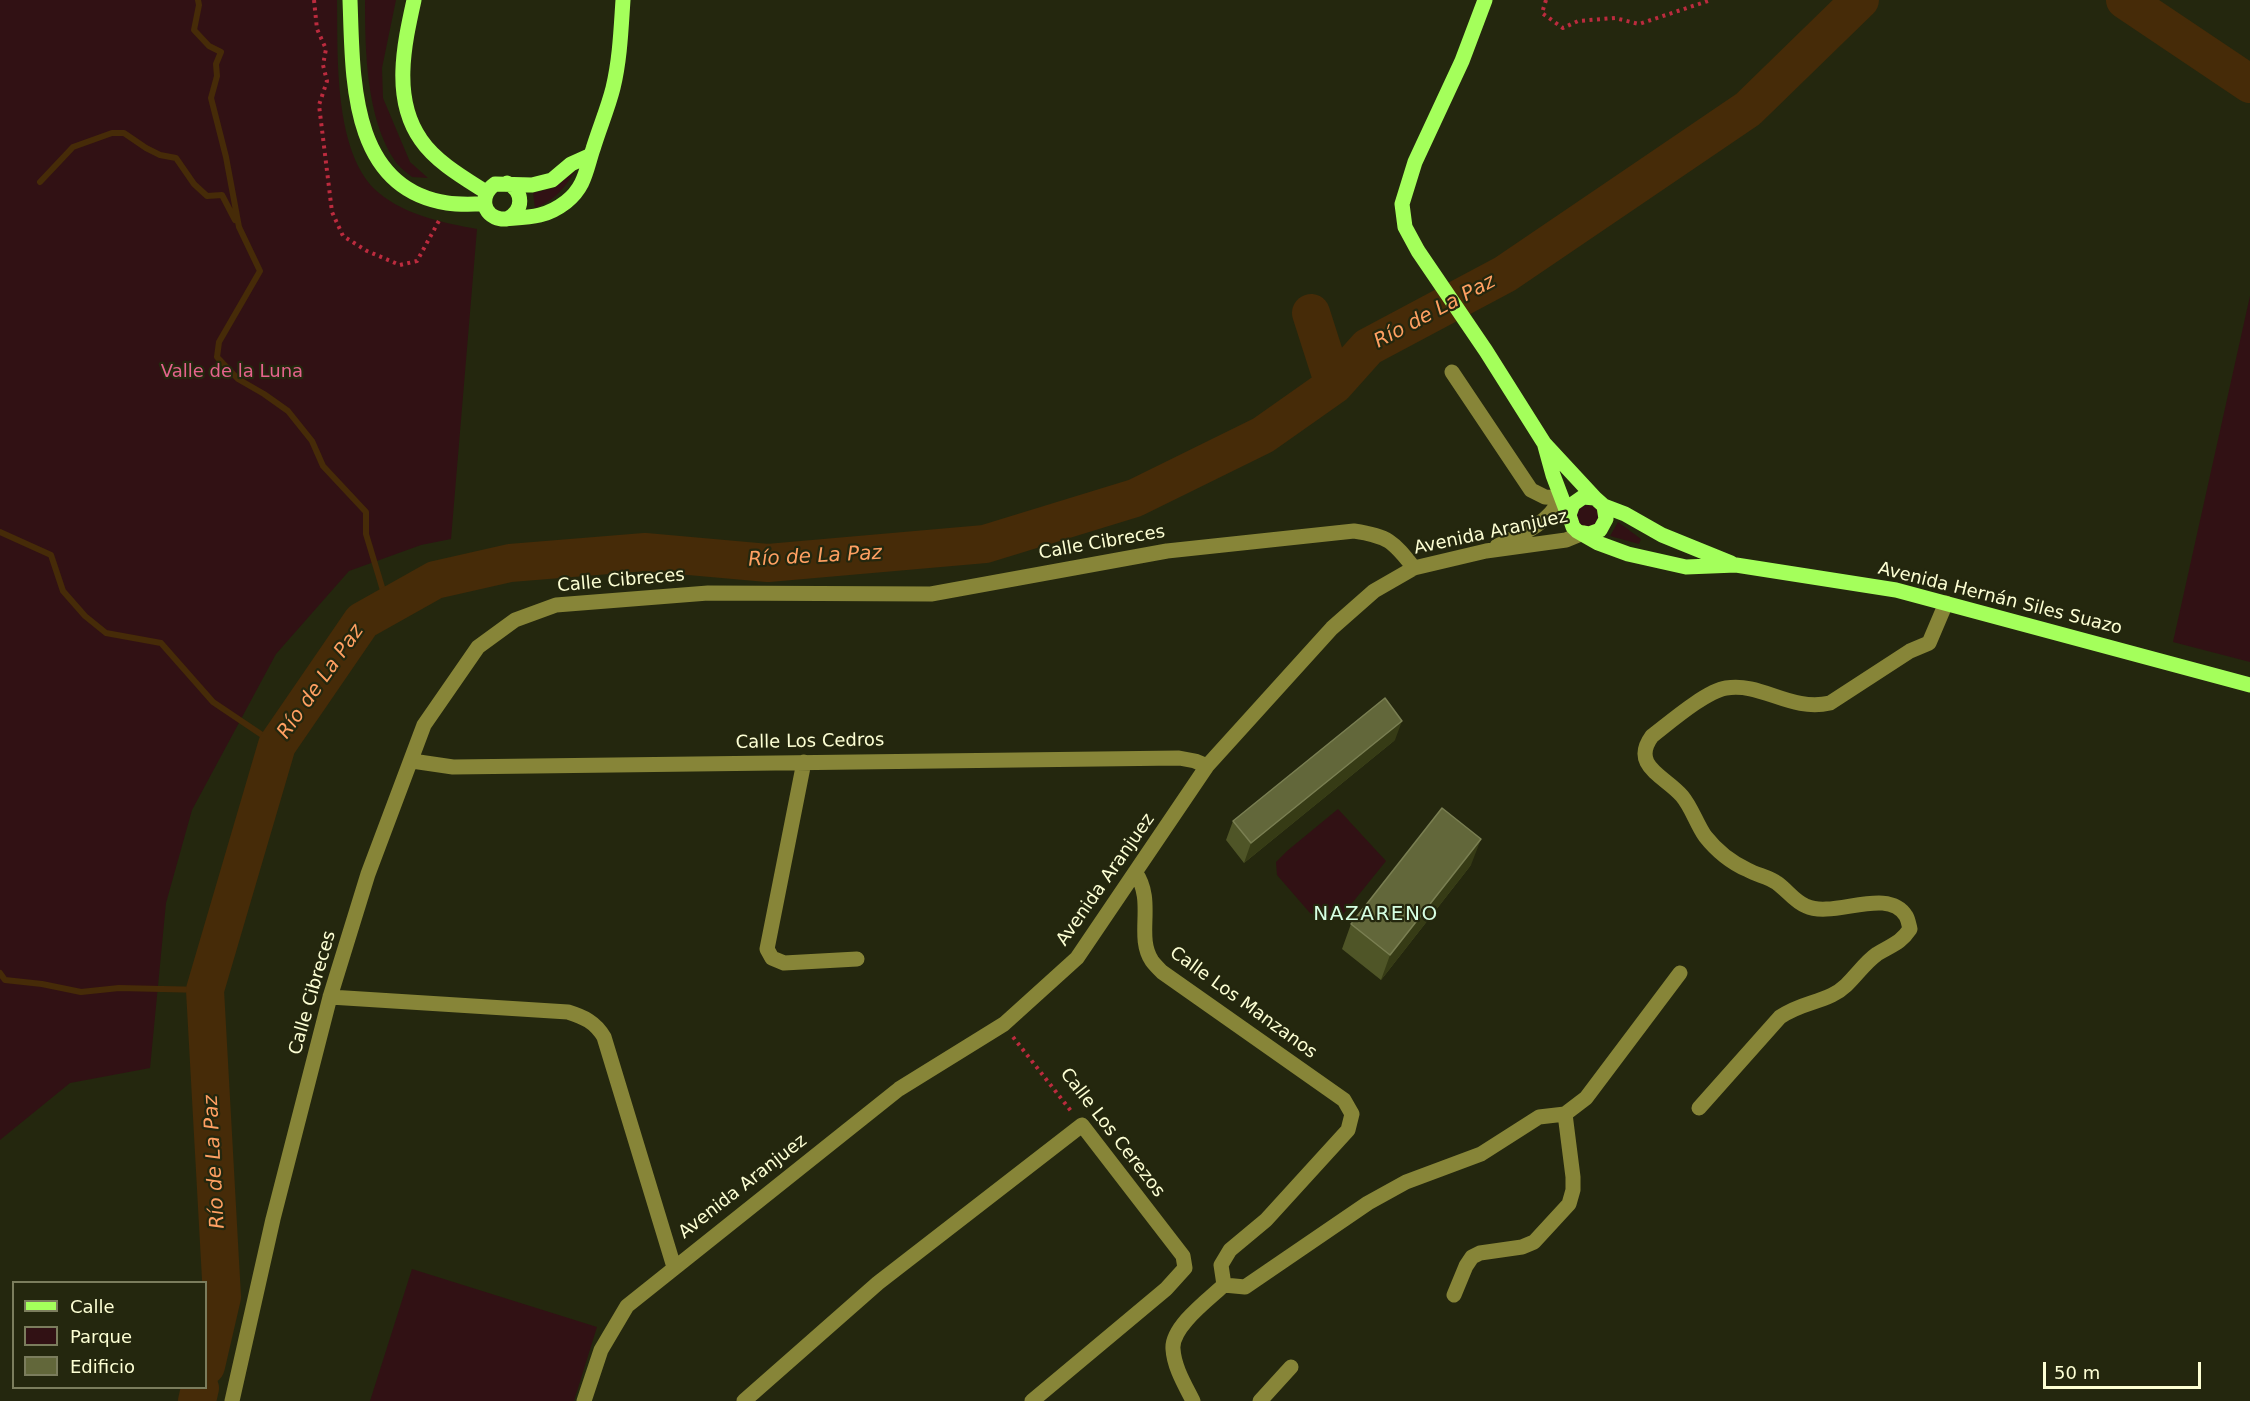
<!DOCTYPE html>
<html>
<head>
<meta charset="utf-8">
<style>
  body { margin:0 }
  #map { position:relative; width:2250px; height:1401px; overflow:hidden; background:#24270e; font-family:"DejaVu Sans",sans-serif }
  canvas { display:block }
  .legend { position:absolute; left:12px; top:1281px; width:195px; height:108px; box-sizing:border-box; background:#24270e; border:2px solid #7b7d5d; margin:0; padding:8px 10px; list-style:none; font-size:18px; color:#fdffd4 }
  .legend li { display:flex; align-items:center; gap:12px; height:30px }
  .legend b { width:30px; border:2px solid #7b7d5d }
  .scale { position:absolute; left:2043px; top:1362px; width:158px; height:27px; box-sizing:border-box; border:3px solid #fdffd4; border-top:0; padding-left:8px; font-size:18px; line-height:21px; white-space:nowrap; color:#fdffd4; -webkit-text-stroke:4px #24270e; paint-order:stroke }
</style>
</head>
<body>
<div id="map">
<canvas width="2250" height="1401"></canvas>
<ul class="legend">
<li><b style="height:8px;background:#a4ff5b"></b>Calle</li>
<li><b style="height:16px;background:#311114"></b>Parque</li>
<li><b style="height:16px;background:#62673a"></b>Edificio</li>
</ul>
<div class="scale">50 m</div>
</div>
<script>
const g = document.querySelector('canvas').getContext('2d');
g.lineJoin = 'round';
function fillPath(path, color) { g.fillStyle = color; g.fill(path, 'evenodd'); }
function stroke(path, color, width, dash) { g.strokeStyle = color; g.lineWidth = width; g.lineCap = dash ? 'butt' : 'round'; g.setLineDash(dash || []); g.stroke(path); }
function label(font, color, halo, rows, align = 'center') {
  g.font = font + ' "DejaVu Sans",sans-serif'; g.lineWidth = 4.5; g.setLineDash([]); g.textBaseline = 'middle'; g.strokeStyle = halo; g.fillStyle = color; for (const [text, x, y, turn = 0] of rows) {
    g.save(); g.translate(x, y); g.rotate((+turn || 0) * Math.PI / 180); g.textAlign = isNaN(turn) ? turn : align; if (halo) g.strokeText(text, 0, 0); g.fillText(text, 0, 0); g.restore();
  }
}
const green = new Path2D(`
  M0 0H337C338 54 333 155 379 193 405 215 444 223 477 229L451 539 421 545 349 571 276 654 192 810 166 903 150 1068 70 1083 0 1140Z
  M365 0H396L382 68 383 98 410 162 428 178 412 177C406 172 399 167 395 161 366 118 365 50 365 0Z
  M575 171C565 188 554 201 535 208L533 193 554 188Z
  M2250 296V662L2173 642Z
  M1577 516a11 11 0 1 1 22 0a11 11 0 1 1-22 0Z
  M1618 522 1641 539 1639 544 1610 536Z
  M1338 809 1386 861 1340 918 1327 920 1310 913 1277 875 1276 862 1287 851Z
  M412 1269 597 1327 574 1401H370Z`);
const stream = new Path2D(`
  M198 0 199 5 194 30 209 46 221 52 216 64 217 76 211 98 226 157 239 227 260 271 219 342 217 357 238 379 264 394 288 411 312 441 323 466 366 512V534L388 607
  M40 182 73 147 112 133H124L146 148 160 155 176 158 194 184 207 196 222 195 235 220
  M0 532 51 555 63 591 85 616 106 633 161 643 213 702 277 745
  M0 973 5 980 42 984 81 992 119 988 205 990`);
const river = new Path2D(`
  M2125 0 2250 84
  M1311 313 1334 385
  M206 1366 222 1297 205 990 277 745 362 621 435 580 510 563 645 552 768 563 985 544 1135 498 1263 435 1334 385 1368 347 1505 274 1748 109 1860 0
  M197 1401 200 1388`);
const path = new Path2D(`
  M314 0 317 29 326 49 323 65 327 81 319 105 332 212 343 236 367 251 400 265 417 261 441 217
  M1546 0 1542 13 1563 28 1578 21 1615 18 1639 24 1711 0
  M1013 1037 1071 1111`);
const minor = new Path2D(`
  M1452 372 1531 490 1545 497 1561 498C1548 524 1522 534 1497 546
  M412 761 453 767 1179 758 1195 761 1207 766
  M804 762 767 949 772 958 784 963 857 959
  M1135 872C1156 901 1135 936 1152 961 1155 965 1159 969 1162 972L1344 1100 1352 1114 1348 1130 1266 1220 1230 1250 1221 1265 1224 1285 1245 1287 1368 1203 1406 1182 1481 1154 1539 1117 1565 1114 1586 1098 1680 973
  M330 997 568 1012C584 1017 595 1022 604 1037L674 1267
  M1699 1108 1780 1017C1799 1004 1813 1004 1832 995 1851 986 1860 966 1877 954 1891 945 1900 944 1910 929 1909 925 1908 919 1906 916 1888 886 1833 919 1806 906 1795 902 1787 890 1777 883 1769 877 1757 875 1748 870 1732 863 1716 850 1705 836 1696 823 1692 808 1682 796 1665 776 1630 766 1652 736 1669 723 1706 691 1726 688 1762 682 1790 712 1830 703L1910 651 1929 643 1946 603
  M1454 1295 1466 1266 1472 1257 1480 1253 1522 1247 1534 1242 1569 1204 1573 1190V1177L1565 1114
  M232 1401 273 1219 330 997 368 874 424 725 478 647 515 620 556 605 708 593 931 594 1167 551 1354 531C1388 536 1393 541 1414 568
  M584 1401 601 1350 627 1306 899 1089 1004 1024 1077 958 1207 766 1332 628 1374 591 1414 568 1486 551 1566 540 1583 533
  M744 1401 878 1283 1082 1125 1183 1256 1185 1268 1166 1289 1032 1401
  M1193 1401C1185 1385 1174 1367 1173 1349 1171 1327 1209 1299 1224 1285
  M1260 1401 1291 1367`);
const major = new Path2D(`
  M350 0C353 77 349 188 447 203 459 205 472 204 484 204
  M414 0C404 45 392 99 421 140 436 162 464 178 486 192
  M1485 0 1462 61 1415 162 1402 204 1405 227 1418 251 1486 351 1544 443 1595 498
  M591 155 571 164 552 180 532 185 495 184C480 195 481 215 501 219 527 217 544 219 566 202 585 187 586 170 593 149 599 129 608 108 613 88 620 59 621 29 623 0
  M507 183C524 191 524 211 507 219
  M1545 446 1553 475 1570 520
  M1604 506 1625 514 1662 535 1731 563
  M1583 533 1589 534 1600 530 1606 519 1604 506 1595 498 1583 497 1573 504 1569 515 1573 527 1577 531 1598 543 1628 554 1686 567 1736 565 1896 590 2250 685`);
const wall = new Path2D(`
  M1395 740 1244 863 1226 840 1233 821Z
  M1471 865 1381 980 1342 949 1351 924Z`);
const shadedWall = new Path2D(`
  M1402 721 1395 740 1244 863 1251 843Z
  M1481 839 1471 865 1381 980 1390 955Z`);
const building = new Path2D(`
  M1385 698 1402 721 1251 843 1233 821Z
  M1442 808 1481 839 1390 955 1351 924Z`);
const parkNames = [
  ["Valle de la Luna",232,372]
];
const streetNames = [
  ["Avenida Aranjuez",1491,533,-12],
  ["Calle Cibreces",1102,543,-10],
  ["Calle Cibreces",621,581,-5],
  ["Avenida Hernán Siles Suazo",2000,599,14],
  ["Calle Los Cedros",810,742,-1],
  ["Avenida Aranjuez",1106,880,-55],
  ["Calle Cibreces",313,993,-74],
  ["Calle Los Manzanos",1243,1003,36],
  ["Calle Los Cerezos",1112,1133,52],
  ["Avenida Aranjuez",743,1187,-38]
];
const waterNames = [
  ["Río de La Paz",1435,312,-28],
  ["Río de La Paz",815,557,-3],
  ["Río de La Paz",321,682,-55],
  ["Río de La Paz",215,1162,-93]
];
const neighbourhoodNames = [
  ["NAZARENO",1376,915]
];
fillPath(green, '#311114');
stroke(stream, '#462b08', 6);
stroke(river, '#462b08', 38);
stroke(path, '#bc2b3e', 4, [3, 4.5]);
stroke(minor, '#878538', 15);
stroke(major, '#a4ff5b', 15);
fillPath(wall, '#4f5527');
fillPath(shadedWall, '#363b15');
fillPath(building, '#62673a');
stroke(building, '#7a7f52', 1.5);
label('18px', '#e5638d', '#24270e', parkNames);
label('18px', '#fdffd4', '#24270e', streetNames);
label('italic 20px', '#ffa062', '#24270e', waterNames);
g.letterSpacing = '1.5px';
label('20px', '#d6ffe2', '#24270e', neighbourhoodNames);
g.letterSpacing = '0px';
</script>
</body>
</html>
